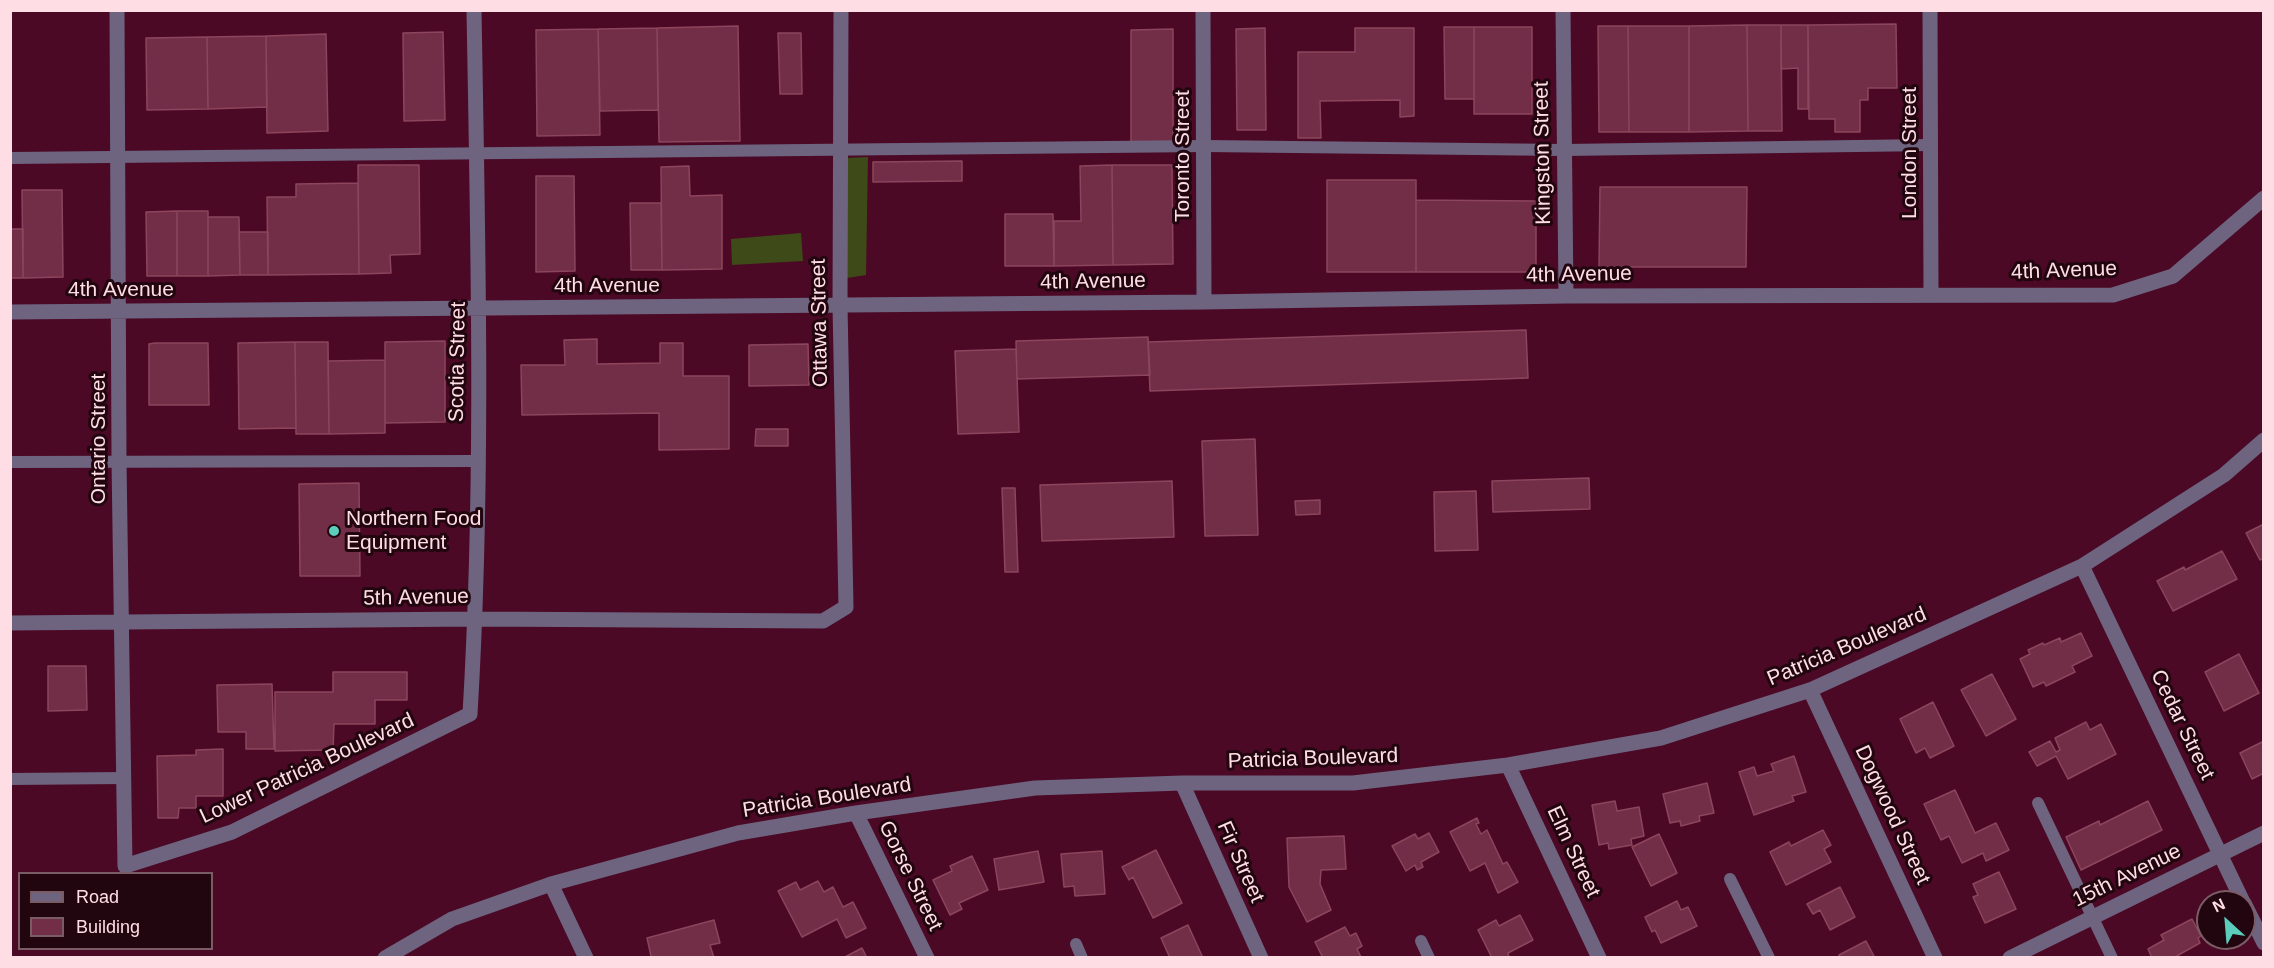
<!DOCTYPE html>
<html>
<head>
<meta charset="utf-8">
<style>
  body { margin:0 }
  #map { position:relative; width:2274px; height:968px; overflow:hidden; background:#4b0925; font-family:Helvetica,sans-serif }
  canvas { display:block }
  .frame { position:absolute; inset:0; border:12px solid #ffdde5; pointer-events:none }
  .legend { position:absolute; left:18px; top:872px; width:195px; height:78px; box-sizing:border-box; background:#21060f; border:2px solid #7a5c65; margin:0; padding:8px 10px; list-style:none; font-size:18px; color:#ffdde5 }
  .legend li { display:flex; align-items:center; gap:12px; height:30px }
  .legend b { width:30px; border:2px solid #7a5c65 }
  .north { position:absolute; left:2196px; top:890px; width:60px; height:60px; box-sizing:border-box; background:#21060f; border:2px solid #7a5c65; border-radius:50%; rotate:334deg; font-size:16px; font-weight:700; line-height:24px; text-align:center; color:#ffdde5 }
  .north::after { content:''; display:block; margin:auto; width:21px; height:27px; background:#5bcebb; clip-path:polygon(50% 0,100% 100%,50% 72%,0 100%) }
</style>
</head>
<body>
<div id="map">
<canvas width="2274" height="968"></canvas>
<div class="frame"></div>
<ul class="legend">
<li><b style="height:8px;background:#6e6480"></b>Road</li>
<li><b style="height:16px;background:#722e46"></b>Building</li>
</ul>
<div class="north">N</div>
</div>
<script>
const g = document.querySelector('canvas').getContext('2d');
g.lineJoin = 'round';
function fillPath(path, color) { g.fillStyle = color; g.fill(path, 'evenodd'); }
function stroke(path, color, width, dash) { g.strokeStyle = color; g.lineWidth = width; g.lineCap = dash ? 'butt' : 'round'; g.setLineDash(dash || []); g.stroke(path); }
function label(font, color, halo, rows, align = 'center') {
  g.font = font + ' Helvetica,sans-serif'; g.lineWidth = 6; g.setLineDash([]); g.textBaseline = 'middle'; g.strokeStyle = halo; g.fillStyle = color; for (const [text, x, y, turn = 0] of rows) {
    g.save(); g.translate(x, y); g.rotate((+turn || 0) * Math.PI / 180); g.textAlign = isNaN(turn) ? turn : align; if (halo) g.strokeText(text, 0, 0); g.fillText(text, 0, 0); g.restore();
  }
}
const green = new Path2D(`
  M868 157 866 275 847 278 845 158Z
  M801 233 803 261 732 265 731 239Z`);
const building = new Path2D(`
  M1896 24 1897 88H1868V100H1860V132H1835V119H1809L1808 25Z
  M1747 25 1748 131 1689 132V26Z
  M1747 25H1781L1782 131H1748Z
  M1781 25H1808V109H1798V68L1781 69Z
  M738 26 740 141 659 142 657 28Z
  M1598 26H1628L1629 132H1599Z
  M1628 26H1689V132H1629Z
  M1444 27H1474V99H1445Z
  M1474 27H1532V114H1474Z
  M657 28 658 110 600 111 598 29Z
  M1265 28 1266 130H1237L1236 29Z
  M1355 28H1414V116L1400 117V100L1320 101 1321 138H1298V52H1355Z
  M598 29 600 135 537 136 536 30Z
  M1173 29V142H1131V30Z
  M443 32 445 120 404 121 403 33Z
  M778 33H801L802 94H780Z
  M326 34 328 131 267 133 266 36Z
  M266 36 267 107 208 109 207 37Z
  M207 37 208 109 147 110 146 38Z
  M962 161V181L873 182V162Z
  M358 165H419L420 254 390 255 391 273 359 274Z
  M1112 165H1172L1173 264 1113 265Z
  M1112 165 1113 265 1054 266V221H1081L1080 166Z
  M689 166 690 196 722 195V269L662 270 661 167Z
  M536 176H574L575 271 536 272Z
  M1327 180H1416V272H1327Z
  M358 183 359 274 268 275 267 197H296V184Z
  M1600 187H1747L1746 267H1599Z
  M22 190H62L63 277 23 278Z
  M1416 200 1536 201V272H1416Z
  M630 203H661L662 270H631Z
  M177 211V276H147L146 212Z
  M177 211H208V276H177Z
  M1005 214H1053L1054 266H1005Z
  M208 217H239L240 275 208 276Z
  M10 229H23V278H10Z
  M239 232H268V275H240Z
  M1526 330 1528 378 1150 391 1148 342Z
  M1148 337 1150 375 1017 379 1016 341Z
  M597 339V364L660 363V343H683V376H729V449L659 450V413L522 415 521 365H565L564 340Z
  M445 341V422L385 423V342Z
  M295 342 296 428 239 429 238 343Z
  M295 342H328L329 434H296Z
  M155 343H208L209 405H149V344Z
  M808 344 809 385 749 386V345Z
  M1016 349 1019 432 958 434 955 351Z
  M385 360V433L329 434 328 361Z
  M756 429H788V446H755Z
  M1255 439 1258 535 1205 536 1202 441Z
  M1589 478 1590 509 1493 512 1492 481Z
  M1172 481 1174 537 1042 541 1040 485Z
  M359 483 360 576H300L299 484Z
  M1002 488H1015L1018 572H1005Z
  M1476 491 1478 550 1435 551 1434 492Z
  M1320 500V514L1296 515 1295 501Z
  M2264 524V558L2260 560 2246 533Z
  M2222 551 2237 579 2173 611 2157 581 2184 567 2185 570Z
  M2081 633 2092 656 2072 666 2075 672 2046 686 2044 682 2033 687 2020 659 2030 654 2028 650 2043 643 2044 645 2060 638 2061 642Z
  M2239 654 2259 693 2224 711 2205 672Z
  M48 666H86L87 710 48 711Z
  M333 672H407V700H375V724H334L333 750 275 751V692H333Z
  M1992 674 2016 719 1986 736 1961 690Z
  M272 684 274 749H246V732H218L217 685Z
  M1933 702 1954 746 1930 758 1925 748 1916 753 1900 719Z
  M2086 722 2090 730 2101 724 2116 754 2068 779 2056 756 2037 766 2029 752 2050 741 2056 752 2060 750 2055 738Z
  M2264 741V773L2252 779 2240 753Z
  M223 749V796H196V808H179L178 818H158L157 756 196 755V750Z
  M1794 756 1806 792 1792 796 1794 801 1754 815 1739 772 1754 767 1757 776 1774 771 1771 764Z
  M1707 783 1714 813 1699 816 1700 821 1681 826 1680 821 1670 823 1663 794Z
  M1955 790 1975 833 1996 823 2009 850 1986 861 1983 853 1962 863 1949 836 1941 840 1924 804Z
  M1615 801 1617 811 1639 807 1644 836 1631 839 1632 845 1609 849 1608 843 1599 845 1592 805Z
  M2148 801 2162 830 2081 870 2066 837 2099 821 2100 825Z
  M1477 818 1479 823 1476 824 1481 834 1487 830 1503 864 1507 862 1518 882 1498 893 1485 863 1470 871 1450 832Z
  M1823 830 1831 845 1824 849 1831 862 1786 885 1770 852 1789 842 1791 846Z
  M1429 833 1439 852 1421 862 1423 867 1417 870 1415 865 1406 871 1392 846 1415 834 1418 839Z
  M1659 834 1677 873 1651 886 1632 847Z
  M1344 836 1346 869 1321 870 1320 884 1331 910 1307 922 1289 887 1287 838Z
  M1156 850 1182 903 1153 918 1133 877 1129 880 1122 867Z
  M1038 851 1044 882 999 890 994 859Z
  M1102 851 1105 894 1075 896 1074 886 1064 887 1061 854Z
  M972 856 988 890 959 903 962 909 950 915 933 880 952 871 950 866Z
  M1999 872 2016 909 1985 923 1973 897 1978 895 1973 884Z
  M818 881 824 892 833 887 843 907 853 902 866 928 846 938 837 919 802 937 778 891 796 882 800 890Z
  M1840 887 1855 917 1830 930 1820 910 1813 914 1807 904Z
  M1677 901 1681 910 1688 907 1697 926 1661 943 1655 930 1652 932 1645 917Z
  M1520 915 1533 940 1508 953 1509 958H1492L1478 930 1496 920 1499 926Z
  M2192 919 2201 936 2198 938 2200 943 2173 958H2152L2148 949 2164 940 2161 935Z
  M714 920 720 943 710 945 714 958H648L651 956 647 938Z
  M1188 925 1203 958H1170L1161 938Z
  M1345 927 1350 936 1356 933 1362 946 1357 949 1361 957 1323 958 1315 942Z
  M1866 941 1875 958H1840L1839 955Z
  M862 948 867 958H843Z`);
const service = new Path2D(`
  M10 158 1204 146 1564 150 1930 145
  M10 462 477 461
  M10 779 124 778
  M2038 803 2112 958
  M1730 879 1769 958
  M1421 941 1429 958
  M1076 944 1082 958`);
const minor = new Path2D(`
  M117 10 119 461 125 866 232 832 470 714C484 480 478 245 474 10
  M1203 10 1204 302
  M1563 10 1566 296
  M1930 10 1931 294
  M10 312 1204 302 1566 296 2113 295 2173 276 2264 198
  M2082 566 2243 902
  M10 623 475 619 823 621 846 607 840 306 841 10
  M1810 690 1935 958
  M1508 765 1599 958
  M1182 783 1261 958
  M856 813 927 958
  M551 884 586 958
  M2244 903 2264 943
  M385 958 452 919 551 884 738 833 856 813 1035 788 1182 783H1353L1508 765 1661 738 1810 690 2082 566 2224 475 2264 440
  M2010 958 2264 833`);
const markers = [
  [334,531,6,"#5bcebb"]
];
const streetNames = [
  ["Kingston Street",1543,153,-91],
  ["London Street",1910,153,-90],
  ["Toronto Street",1183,156,-90],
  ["4th Avenue",2064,271,-2],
  ["4th Avenue",1579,275,-1],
  ["4th Avenue",1093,282,-1],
  ["4th Avenue",607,286],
  ["4th Avenue",121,290],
  ["Ottawa Street",820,323,-91],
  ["Scotia Street",458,362,-89],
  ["Ontario Street",99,439,-90],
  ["5th Avenue",416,598,-1],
  ["Patricia Boulevard",1847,647,-23],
  ["Cedar Street",2182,725,64],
  ["Patricia Boulevard",1313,759,-2],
  ["Lower Patricia Boulevard",307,769,-25],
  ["Patricia Boulevard",827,798,-9],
  ["Dogwood Street",1892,815,65],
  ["Elm Street",1573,852,65],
  ["Fir Street",1240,862,66],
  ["Gorse Street",910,876,64],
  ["15th Avenue",2127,876,-26]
];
const poiNames = [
  ["Northern Food",346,519],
  ["Equipment",346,543]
];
fillPath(green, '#3e4a18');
fillPath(building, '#722e46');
stroke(building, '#8c455c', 1.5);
stroke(service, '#6e6480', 12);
stroke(minor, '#6e6480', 15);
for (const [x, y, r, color] of markers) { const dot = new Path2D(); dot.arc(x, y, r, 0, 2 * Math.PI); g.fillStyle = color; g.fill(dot); stroke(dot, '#21060f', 2); }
label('21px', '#ffdde5', '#21060f', streetNames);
label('21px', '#ffdde5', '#21060f', poiNames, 'left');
</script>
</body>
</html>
